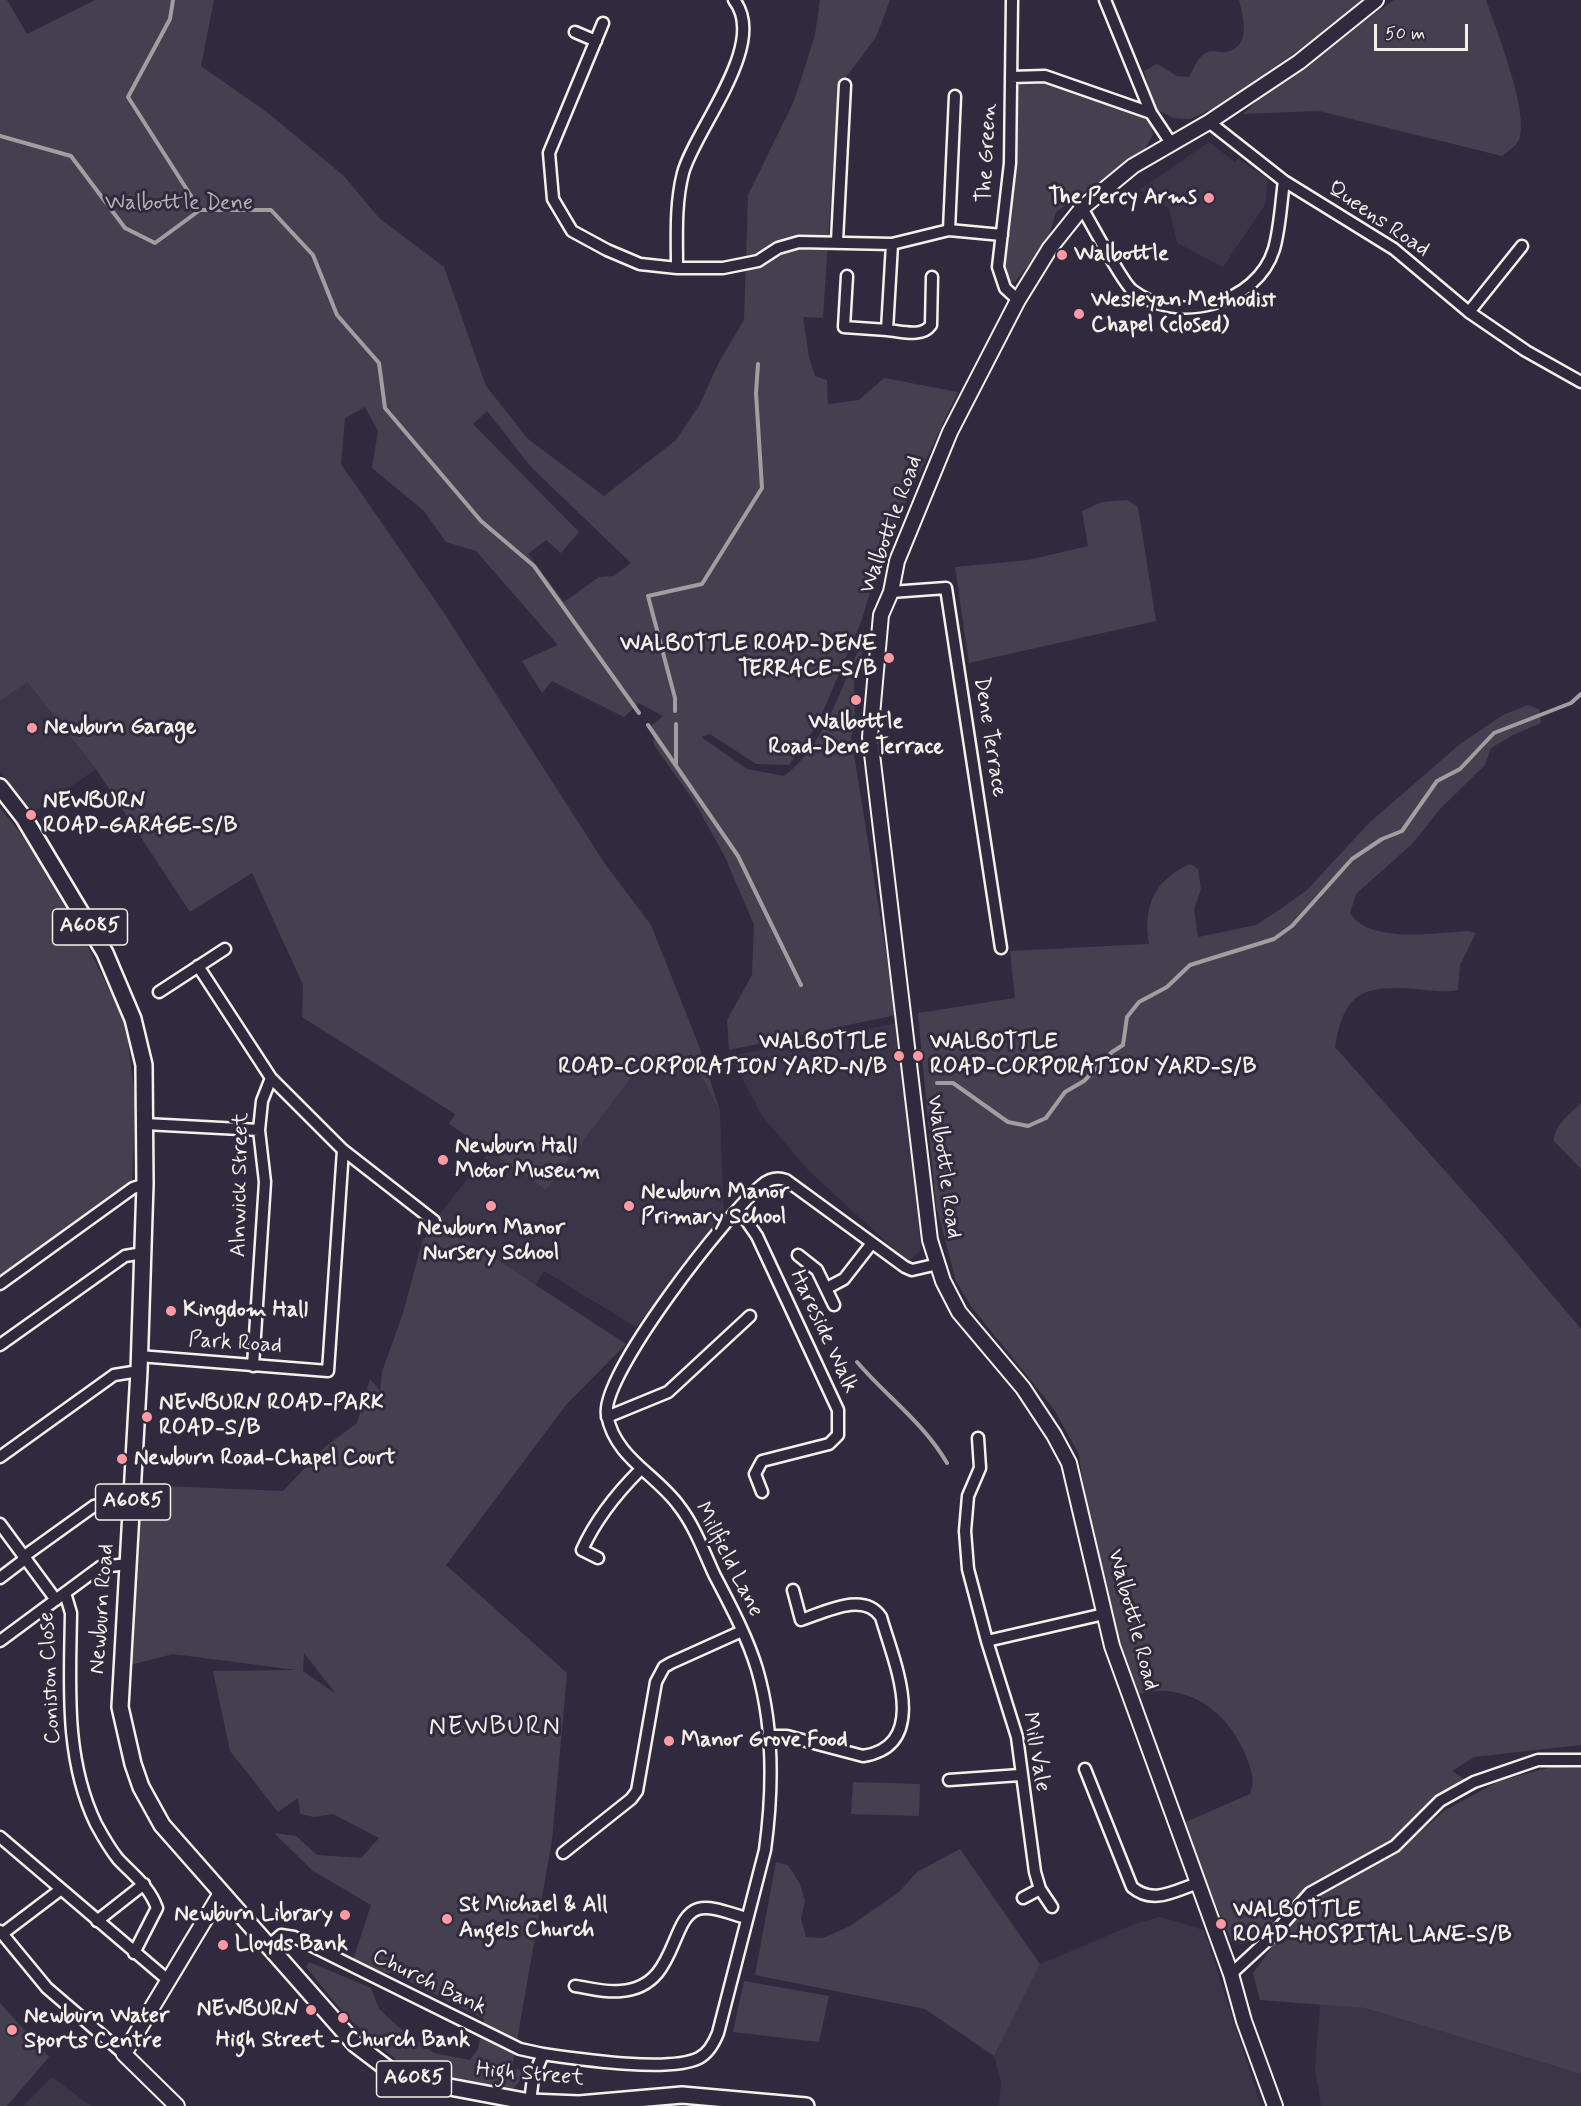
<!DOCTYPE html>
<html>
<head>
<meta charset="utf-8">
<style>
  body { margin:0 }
  #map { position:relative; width:1581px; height:2106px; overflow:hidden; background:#2f2a3d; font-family:Mynerve,sans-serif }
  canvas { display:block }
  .scale { position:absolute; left:1374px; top:24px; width:94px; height:27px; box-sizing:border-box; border:3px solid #f4f1e8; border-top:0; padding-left:8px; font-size:18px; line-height:21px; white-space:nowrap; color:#f4f1e8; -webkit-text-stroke:4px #2f2a3d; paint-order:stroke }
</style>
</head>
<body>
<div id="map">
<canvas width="1581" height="2106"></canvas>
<div class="scale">50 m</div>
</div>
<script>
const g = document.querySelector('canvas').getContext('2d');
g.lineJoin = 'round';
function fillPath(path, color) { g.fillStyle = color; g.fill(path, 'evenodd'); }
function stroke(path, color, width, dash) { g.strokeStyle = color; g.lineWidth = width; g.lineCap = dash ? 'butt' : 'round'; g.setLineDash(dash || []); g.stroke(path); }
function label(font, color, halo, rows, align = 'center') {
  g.font = font + ' Mynerve,sans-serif'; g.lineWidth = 6; g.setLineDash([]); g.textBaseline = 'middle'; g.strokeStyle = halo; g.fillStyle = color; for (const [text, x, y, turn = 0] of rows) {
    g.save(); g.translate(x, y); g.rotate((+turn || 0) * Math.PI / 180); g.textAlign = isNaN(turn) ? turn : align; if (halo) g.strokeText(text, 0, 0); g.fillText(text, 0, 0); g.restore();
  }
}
const built = new Path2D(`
  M1209 142 1235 162 1238 158 1268 179 1265 205 1223 267 1177 243 1169 208 1139 190Z
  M26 681 96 769 33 813 0 771V701Z
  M897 1023 921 1250 908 1262 808 1170 762 1116 731 1056Z
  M640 1066 697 1068 720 1111 724 1223 636 1327 544 1271 535 1285 434 1221 489 1152 546 1190Z
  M1160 1917 1204 1930 1261 2106H999L1001 2084 994 2056 1040 1964 1138 1923Z
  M1320 2004 1365 2008 1581 2074V2106H1321L1315 2068Z
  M52 2077 91 2106H24Z`);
const green = new Path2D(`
  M0 0H7L27 34 95 0H214L201 66 268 113 344 176 379 218 444 267 486 386 528 439 604 496 676 440 700 404 719 362 744 320 748 195 794 101 815 35 820 0H890L876 37 838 88 823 318 803 317 809 357 815 376 827 380 828 404 859 400 884 378 958 392 882 552 861 622 824 709 813 731 789 765 756 764 710 734 701 737 747 769 784 776C825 746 841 686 862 642L865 643 854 684 855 729 851 736 896 1015 729 1050 727 1020 752 975 754 925 725 857 695 803 654 745 652 725 663 716 639 703 624 717 552 681 542 693 522 661 558 645 476 551 446 542 424 511 372 468 378 431 365 407 345 418 341 464 444 613 605 864 651 925 699 1046 720 1111 697 1068 640 1066 546 1190 449 1124 455 1114 302 1017 303 985 252 873 190 912 96 769 27 682 0 701ZM487 411 532 468 631 563 614 576 599 577 564 602 528 554 546 540 561 553 579 532 473 424Z
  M1239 0H1361L1340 21 1219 106 1190 119 1174 118 1155 109 1144 71 1157 64 1177 76 1189 77C1194 69 1198 55 1208 52 1214 50 1221 53 1227 52 1252 45 1243 18 1239 0Z
  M1394 0H1486C1496 29 1530 114 1519 140 1516 146 1507 152 1502 156L1319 111 1243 114 1268 90Z
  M1047 82 1141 116 1150 123 1153 134 1145 149 1056 212 1048 240 1014 283 1006 280 1004 264 1011 196 1014 90 1019 83Z
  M1127 500 1138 507 1156 621 969 663 955 567 1028 560 1088 546 1082 511 1102 502Z
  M1528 705 1539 709 1541 723 1513 735 1491 748 1485 765 1441 808 1412 844 1356 894 1350 913C1369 944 1436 933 1468 931L1476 933 1460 965 1458 990C1443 993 1431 990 1416 989 1362 985 1344 993 1335 1047L1494 1226 1581 1329V1745L1474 1757 1452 1771 1466 1780 1437 1797 1394 1839 1306 1890 1289 1908 1243 1944 1232 1942 1181 1824 1250 1794C1256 1779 1251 1769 1245 1754 1231 1721 1205 1695 1167 1691 1157 1690 1145 1693 1135 1695L1102 1586 1078 1452 1053 1408 970 1305 956 1281 936 1206 918 1013 1015 998 1010 951 1149 944C1143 907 1153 881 1190 864L1198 869 1201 889 1194 909 1198 937 1256 925 1282 908 1307 890 1369 823 1460 744 1503 715Z
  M0 808 26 840 88 947 126 1024 135 1100 132 1184 0 1278Z
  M1581 1103V1169L1554 1141C1554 1125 1570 1114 1581 1103Z
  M441 1223 626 1344 566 1405 446 1565 567 1673 552 1840 512 2069 529 2070 513 2089 407 2069 346 2016 306 1967 309 1962 371 1988 379 2009 401 2029 434 2053 470 2060 478 2049 484 2019 392 1973 378 1972 353 1960 371 1905 313 1871 274 1833 296 1836 317 1855 361 1858 379 1838 333 1814 314 1817 300 1814 298 1798 278 1812 230 1751 213 1671 296 1670 173 1654 126 1666 140 1485 283 1491 325 1447 357 1423 370 1379 380 1391 382 1372 403 1313 423 1239ZM304 1653 336 1694 303 1671Z
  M1552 1767 1581 1768V2074L1365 2008 1260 2000 1253 1973 1281 1935 1313 1900 1394 1855 1444 1811 1499 1781Z
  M853 1782 920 1784 919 1816 851 1814Z
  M960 1849 1040 1964 994 2056 925 2009 755 1975 776 1862 788 1865 800 1884 805 1901 801 1919 806 1937 823 1938 850 1926 899 1892 917 1872Z
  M744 1981 829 1996 819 2042 733 2032Z
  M0 2003 49 2057 7 2106H0Z`);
const stream = new Path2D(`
  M173 0 170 19 128 97 200 210
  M0 136 71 156 125 228 155 243 200 210H271L313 255 337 315 379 363 385 408 481 521 534 566 639 713
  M675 711V698L648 596 702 584 762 488 756 393 758 364
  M676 724V766
  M648 725 738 856 801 985
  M937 1083H953L1008 1122 1028 1126 1046 1118 1065 1092 1084 1081 1112 1052 1123 1045 1127 1017 1139 1002 1167 987 1190 965 1274 939 1292 926 1352 859 1382 839 1402 831 1437 781 1460 769 1494 733 1571 703 1581 694
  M857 1362C887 1397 923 1422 947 1463`);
const street = new Path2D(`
  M1012 0 1010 163 998 267 1005 288 1018 300
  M1105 0 1151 113 1171 143
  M603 23 549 153 553 199 572 231 607 250 640 264 677 268H723L758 261 778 248 799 242 892 244 949 230 1002 235
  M575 32 596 41
  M1011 77 1045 76 1151 113
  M1209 122 1284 181 1394 249 1469 312 1526 351 1581 382
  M1082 208C1091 223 1122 282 1132 290 1176 325 1257 305 1274 249 1280 228 1281 203 1284 181
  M949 230 955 96
  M837 241 845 85
  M892 244 887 330C901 331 922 338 931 325L932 277
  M677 268C677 237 675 204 683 173 695 129 769 44 734 0
  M847 276 844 327 887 330
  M1469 312 1522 246
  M891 592 946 588 1001 948
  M198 966 271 1078 343 1150 434 1221
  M159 992 225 949
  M145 1124 259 1130
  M739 1210 757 1236 838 1410V1435L829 1444 762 1461 755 1474 762 1492
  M798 1255 817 1270 834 1305
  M0 1284 133 1188 145 1184
  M827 1288 844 1279 872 1243
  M0 1345 125 1256 143 1253
  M139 1356 328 1371 343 1150
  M253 1366 265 1182 259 1130 262 1101 271 1078
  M607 1417 668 1392 750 1316
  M978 1438 980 1468 968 1496 965 1531 968 1569 987 1641 1017 1737 1035 1872 1040 1889 1052 1907
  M0 1457 114 1375 139 1371
  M0 1524 56 1600
  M23 1557 94 1506 108 1502 133 1501
  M598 1558 582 1550C595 1521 617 1493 640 1470
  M0 1578 25 1559
  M65 1593 71 1613C70 1683 64 1758 96 1824 102 1835 110 1849 118 1859 133 1875 149 1886 157 1908L134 1953
  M0 1641 100 1567 129 1564
  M987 1641 1104 1614
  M768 1736H787L863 1756C932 1745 893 1660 881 1617 864 1591 825 1612 801 1620L793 1590
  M1085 1769 1132 1887C1153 1905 1174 1891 1198 1883
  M949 1780 1020 1775
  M0 1837 169 1981
  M563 1853 631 1799 637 1791 656 1682 664 1667 671 1663 742 1631
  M1023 1898 1040 1889
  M97 1921 144 1884
  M0 1931 47 1988 124 2054
  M2 1934 60 1890
  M269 1946 281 1935 294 1937 520 2049 543 2054
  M1231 1974 1270 1938 1310 1893 1395 1846 1440 1801 1474 1782 1538 1760H1581
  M575 1986C590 1988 606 1993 621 1991 678 1987 669 1918 698 1909 713 1905 733 1915 747 1918
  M530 2102 533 2078 543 2054C578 2059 669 2073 699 2058 709 2053 714 2043 718 2033L765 1850C773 1791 774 1727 757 1669 747 1636 730 1605 714 1574 704 1552 694 1525 679 1506 656 1474 615 1458 607 1415 600 1376 728 1212 762 1185 769 1179 777 1177 786 1180L905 1267 912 1270 938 1264`);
const secondary = new Path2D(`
  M177 2106 124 2054 221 1893
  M1275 2106 1244 2021 1231 1974 1112 1646 1069 1463 1054 1435 1023 1388 959 1312 943 1281 930 1240 870 737 881 615 891 592 897 561 950 432 1018 300 1050 248 1082 208 1133 166 1209 122 1299 62 1376 0`);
const primary = new Path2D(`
  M0 787 24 818 105 953 133 1019 144 1065 145 1184 139 1371 120 1707 133 1764 141 1787 162 1825 355 2044 388 2069 423 2082 530 2102 579 2104 682 2095 806 2106`);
const markers = [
  [1209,198,6,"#ff9aa2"],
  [1062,255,6,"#ff9aa2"],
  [1079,314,6,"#ff9aa2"],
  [889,658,6,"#ff9aa2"],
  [856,700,6,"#ff9aa2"],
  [32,728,6,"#ff9aa2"],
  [31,815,6,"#ff9aa2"],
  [899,1056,6,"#ff9aa2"],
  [918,1056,6,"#ff9aa2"],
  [443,1160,6,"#ff9aa2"],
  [491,1206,6,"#ff9aa2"],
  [629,1206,6,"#ff9aa2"],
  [171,1311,6,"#ff9aa2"],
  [147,1417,6,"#ff9aa2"],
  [122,1459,6,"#ff9aa2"],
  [669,1741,6,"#ff9aa2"],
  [345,1915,6,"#ff9aa2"],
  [447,1919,6,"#ff9aa2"],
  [1221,1924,6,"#ff9aa2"],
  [223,1945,6,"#ff9aa2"],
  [311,2010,6,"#ff9aa2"],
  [343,2018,6,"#ff9aa2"],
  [12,2030,6,"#ff9aa2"]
];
const shields = [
  [90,927,75],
  [133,1502,75],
  [414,2079,75]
];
const shieldNames = [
  ["A6085",90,927],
  ["A6085",133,1502],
  ["A6085",414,2079]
];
const streetNames = [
  ["The Green",988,153,-87],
  ["Queens Road",1378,220,34],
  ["Walbottle Road",892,525,-70],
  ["Dene Terrace",989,737,81],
  ["Walbottle Road",943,1167,82],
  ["Alnwick Street",241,1185,-89],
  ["Hareside Walk",823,1332,65],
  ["Park Road",235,1344,4],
  ["Millfield Lane",728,1560,63],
  ["Newburn Road",103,1609,-86],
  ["Walbottle Road",1132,1620,75],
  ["Coniston Close",51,1678,-93],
  ["Mill Vale",1035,1752,80],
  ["Church Bank",429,1983,26],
  ["High Street",530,2075,5]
];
const poiNames = [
  ["The Percy Arms",1197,198,"right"],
  ["Walbottle",1074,255],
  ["Wesleyan Methodist",1091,301],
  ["Chapel (closed)",1091,326],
  ["WALBOTTLE ROAD-DENE",877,645,"right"],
  ["TERRACE-S/B",877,670,"right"],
  ["Walbottle",856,723,"center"],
  ["Road-Dene Terrace",856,748,"center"],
  ["Newburn Garage",44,728],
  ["NEWBURN",43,802],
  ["ROAD-GARAGE-S/B",43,827],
  ["WALBOTTLE",887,1043,"right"],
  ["ROAD-CORPORATION YARD-N/B",887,1068,"right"],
  ["WALBOTTLE",930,1043],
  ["ROAD-CORPORATION YARD-S/B",930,1068],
  ["Newburn Hall",455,1147],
  ["Motor Museum",455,1172],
  ["Newburn Manor",641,1193],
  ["Primary School",641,1218],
  ["Newburn Manor",491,1229,"center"],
  ["Nursery School",491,1254,"center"],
  ["Kingdom Hall",183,1311],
  ["NEWBURN ROAD-PARK",159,1404],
  ["ROAD-S/B",159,1429],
  ["Newburn Road-Chapel Court",134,1459],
  ["Manor Grove Food",681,1741],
  ["St Michael & All",459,1906],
  ["Angels Church",459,1931],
  ["WALBOTTLE",1233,1911],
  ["ROAD-HOSPITAL LANE-S/B",1233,1936],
  ["Newburn Library",333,1915,"right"],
  ["Lloyds Bank",235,1945],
  ["NEWBURN",299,2010,"right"],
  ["Newburn Water",24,2017],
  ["Sports Centre",24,2042],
  ["High Street - Church Bank",343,2041,"center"]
];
const parkNames = [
  ["Walbottle Dene",179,204]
];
const quarterNames = [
  ["NEWBURN",495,1729]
];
fillPath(built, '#3b3647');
fillPath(green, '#454050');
stroke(stream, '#a19ea0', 4);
stroke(street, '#f4f1e8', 15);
stroke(secondary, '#f4f1e8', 18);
stroke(primary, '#f4f1e8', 20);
stroke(street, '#2f2a3d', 10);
stroke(secondary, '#2f2a3d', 14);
stroke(primary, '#2f2a3d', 15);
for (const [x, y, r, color] of markers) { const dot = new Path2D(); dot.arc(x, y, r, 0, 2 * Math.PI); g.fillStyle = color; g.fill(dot); stroke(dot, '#2f2a3d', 2); }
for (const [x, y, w] of shields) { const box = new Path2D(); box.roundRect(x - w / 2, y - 18, w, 36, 4.5); g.fillStyle = '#2f2a3d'; g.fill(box); stroke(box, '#f4f1e8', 1.5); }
label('bold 21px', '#f4f1e8', null, shieldNames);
label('22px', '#f4f1e8', '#2f2a3d', streetNames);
label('bold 22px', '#f4f1e8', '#2f2a3d', poiNames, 'left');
label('22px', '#b7b3b3', '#2f2a3d', parkNames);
g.letterSpacing = '1.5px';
label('26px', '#f4f1e8', '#2f2a3d', quarterNames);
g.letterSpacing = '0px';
</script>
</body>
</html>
